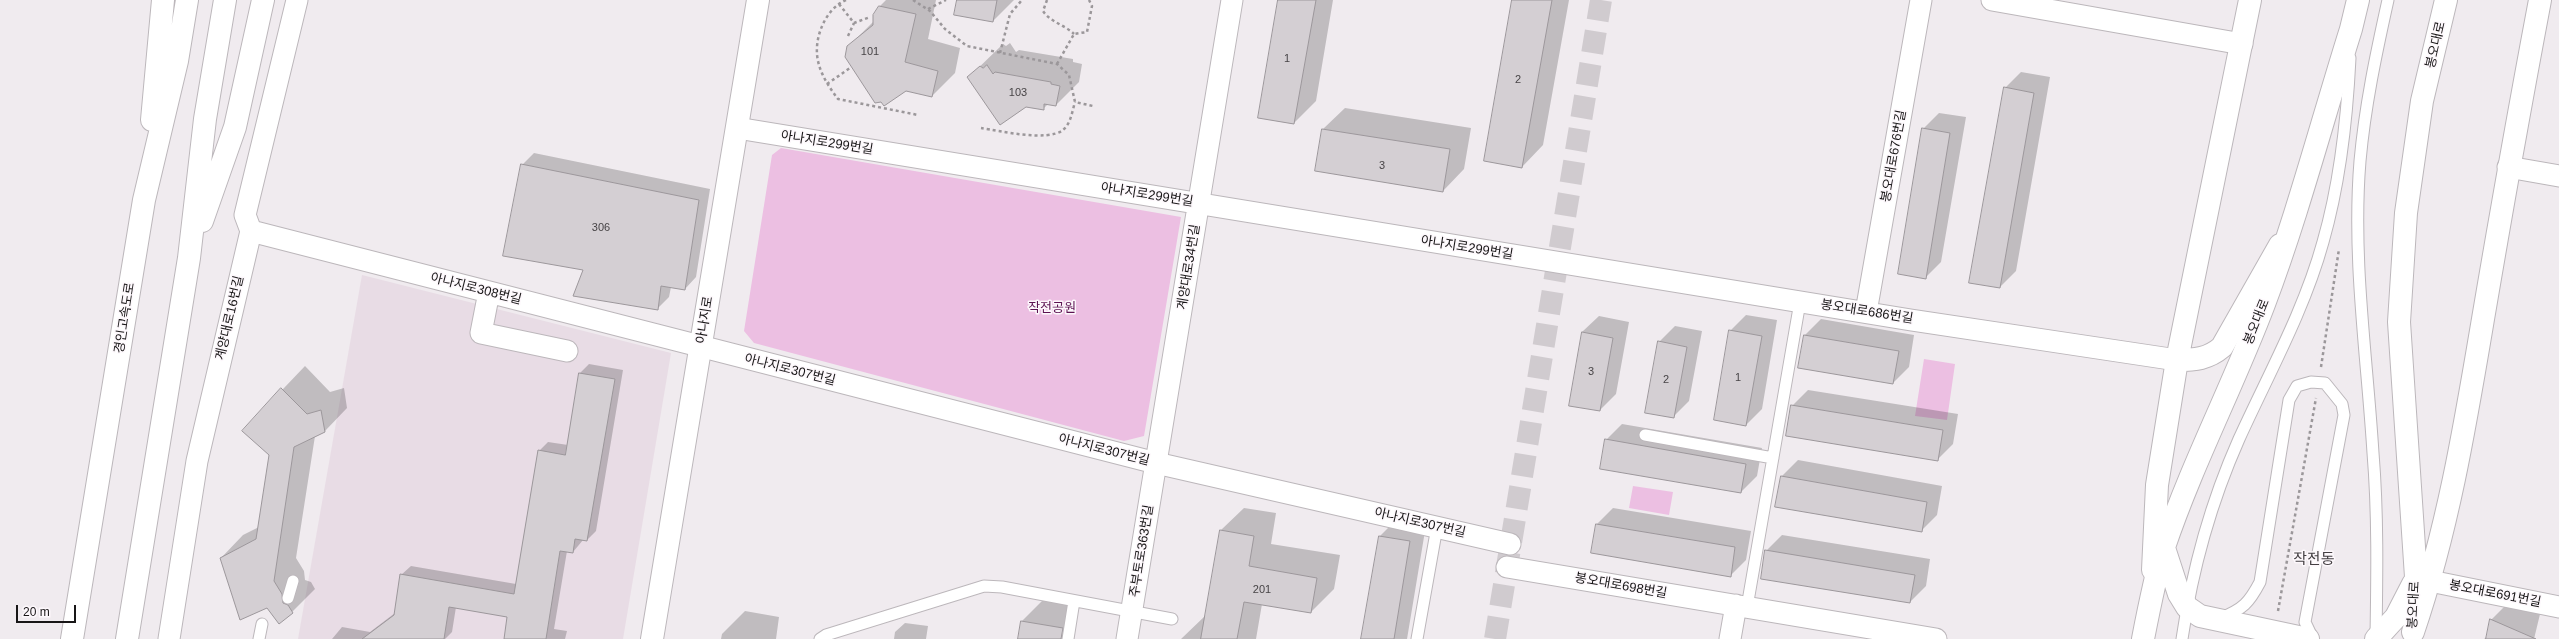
<!DOCTYPE html>
<html>
<head>
<meta charset="utf-8">
<style>
  body { margin:0 }
  #map { position:relative; width:2559px; height:639px; overflow:hidden; background:#f0ebef; font-family:Arial,sans-serif }
  canvas { display:block }
  .scale { position:absolute; left:16px; top:605px; width:60px; height:18px; box-sizing:border-box; border:2px solid #181617; border-top:0; padding-left:5px; font-size:12px; line-height:14px; white-space:nowrap; color:#181617; -webkit-text-stroke:3px #fdf8fc; paint-order:stroke }
</style>
</head>
<body>
<div id="map">
<canvas width="2559" height="639"></canvas>
<div class="scale">20 m</div>
</div>
<script>
const g = document.querySelector('canvas').getContext('2d');
g.lineJoin = 'round';
function fillPath(path, color) { g.fillStyle = color; g.fill(path, 'evenodd'); }
function stroke(path, color, width, dash) { g.strokeStyle = color; g.lineWidth = width; g.lineCap = dash ? 'butt' : 'round'; g.setLineDash(dash || []); g.stroke(path); }
function label(font, color, halo, rows, align = 'center') {
  g.font = font + ' Arial,"Noto Sans KR",sans-serif'; g.lineWidth = 3; g.setLineDash([]); g.textBaseline = 'middle'; g.strokeStyle = halo; g.fillStyle = color; for (const [text, x, y, turn = 0] of rows) {
    g.save(); g.translate(x, y); g.rotate((+turn || 0) * Math.PI / 180); g.textAlign = isNaN(turn) ? turn : align; if (halo) g.strokeText(text, 0, 0); g.fillText(text, 0, 0); g.restore();
  }
}
const built = new Path2D(`
  M362 275 671 353 623 639H298Z`);
const green = new Path2D(`
  M781 148 1181 217 1144 436 1124 441 754 343 744 331 772 155Z
  M1924 359 1955 364 1947 420 1915 416Z
  M1633 486 1673 492 1669 515 1629 508Z`);
const shadow = new Path2D(`
  M886 0H936L928 39 960 48 955 73 932 96 848 47 874 21 880 6Z
  M958 0H1014L993 21Z
  M1279 0H1333L1316 101 1294 123Z
  M1513 0H1569L1543 145 1522 167Z
  M1010 43 1016 52 1019 50 1073 59V62L1082 64 1079 82 1056 105 1048 104 1043 109 968 78 1003 44 1006 46Z
  M2021 72 2050 77 2016 271 2000 287 2005 88Z
  M1345 108 1471 128 1464 169 1443 191 1323 129Z
  M1939 113 1966 117 1941 262 1925 278 1923 129Z
  M534 153 710 189 696 277 685 289 671 287 669 297 657 309 585 269 522 165Z
  M1746 315 1777 320 1762 409 1746 425 1730 331Z
  M1599 316 1629 322 1616 394 1600 410 1582 332Z
  M1821 319 1914 335 1909 367 1893 383 1799 367 1805 335Z
  M1675 326 1702 331 1689 401 1673 417 1659 342Z
  M589 364 623 370 596 531 587 540H583L573 552 567 551 554 629 567 631 565 639H505L508 616 456 607 452 632 445 639H332L342 627 370 632 395 613 401 575 411 566 516 584 539 451 548 442 568 445 580 373Z
  M305 366 330 392 344 388 347 408 325 431 315 436 296 558 304 571 305 580 311 582 315 589 292 612 268 607 221 558 243 535 259 527 270 455 243 431Z
  M1808 390 1958 414 1953 444 1937 460 1792 406Z
  M1622 424 1762 448 1757 476 1741 492 1606 440Z
  M1798 460 1942 486 1937 515 1921 531 1781 477Z
  M1244 508 1276 513 1271 544 1340 555 1334 589 1311 612 1262 604 1256 639H1181L1206 615 1221 530Z
  M1613 508 1751 531 1746 560 1730 576 1593 552 1597 524Z
  M1396 520 1426 525 1407 639H1362L1380 536Z
  M1782 535 1930 559 1926 586 1910 602 1766 551Z
  M2513 598 2541 610 2534 639H2484L2488 636 2491 620Z
  M1044 599 1078 605 1072 639H1019L1022 621Z
  M745 611 779 617 776 639H721L722 634Z
  M905 623 928 626 926 639H894L895 632Z`);
const building = new Path2D(`
  M957 0H997L993 22 954 15Z
  M1278 0H1316L1294 124 1258 118Z
  M1512 0H1552L1522 168 1484 161Z
  M879 6 916 14 905 62 938 71 932 97 906 91 884 106 881 102 875 103 845 57 847 46 873 25V15Z
  M987 65 993 74 995 72 1051 82V84L1060 86 1056 106 1044 104V110L1026 107 1000 125 967 77 980 66 983 68Z
  M2004 87 2034 93 2000 288 1969 283Z
  M1922 128 1950 133 1926 279 1898 274Z
  M1322 129 1450 149 1443 192 1315 171Z
  M521 164 699 200 685 290 661 286 658 310 573 296 583 270 503 256Z
  M1729 330 1762 336 1746 426 1714 420Z
  M1582 332 1613 338 1600 411 1569 406Z
  M1804 335 1899 351 1893 384 1798 368Z
  M1658 341 1687 347 1674 418 1645 413Z
  M579 373 615 379 587 541 575 539 573 553 560 551 546 639H504L507 617 449 607 444 639H362L394 615 400 574 514 594 538 450 565 455Z
  M281 388 307 414 321 410 325 432 294 447 274 581 282 594 283 603 288 605 293 613 279 624 267 608 240 620 220 558 256 539 269 455 242 431Z
  M1791 405 1943 430 1938 461 1786 436Z
  M1605 439 1746 464 1741 493 1600 469Z
  M1781 476 1927 502 1922 532 1775 507Z
  M1596 524 1735 547 1731 577 1591 553Z
  M1220 530 1254 536 1249 566 1317 578 1311 613 1244 602 1237 639H1201Z
  M1379 536 1410 541 1394 639H1361Z
  M1765 550 1915 575 1910 603 1761 579Z
  M2490 619 2536 639H2486Z
  M1021 621 1063 628 1061 639H1018Z`);
const tertiaryTunnel = new Path2D(`
  M1495 639 1601 0`);
const path = new Path2D(`
  M846 0C825 9 813 39 818 61 821 75 829 87 838 99L918 115
  M913 0 930 11 945 29 967 46 1057 64 1069 75 1075 102 1093 106
  M1047 0 1043 11C1050 22 1065 25 1074 34
  M839 4 854 23 870 17
  M928 9 946 0
  M848 36 854 23
  M1000 53 1010 14 1022 0
  M1057 64 1074 34 1087 32 1092 6 1089 0
  M827 84 850 68
  M981 128C1000 131 1048 142 1063 130 1071 123 1072 112 1075 102
  M2321 367 2339 249
  M2278 611 2316 398`);
const service = new Path2D(`
  M1645 435 1773 458
  M288 598 293 581
  M1747 607 1800 302
  M2221 618C2243 609 2249 603 2260 582L2289 400 2297 386 2311 382 2325 383 2342 404 2344 415 2305 622 2313 639
  M2376 636C2377 575 2378 514 2373 453 2367 356 2352 259 2360 161 2365 106 2376 54 2388 0
  M259 639 262 624
  M820 639 826 635 984 586 1002 587 1172 619
  M1068 639 1074 601
  M1417 639 1437 527
  M2182 639C2192 571 2211 502 2239 439 2268 375 2304 311 2323 242 2340 183 2347 120 2350 58`);
const minor = new Path2D(`
  M1992 0 2242 44
  M737 128 1911 320 2177 360
  M2508 167 2559 176
  M251 231 1156 463 1510 544
  M489 292 481 333 567 351
  M1866 312 1921 0
  M1507 567 1936 639
  M2430 581 2559 607
  M169 639 197 461 251 231 245 215 297 0
  M1127 639 1232 0
  M1730 639 1736 605`);
const tertiary = new Path2D(`
  M2177 360C2195 360 2208 359 2222 347L2280 245
  M2153 570 2157 485 2177 360 2250 0`);
const secondary = new Path2D(`
  M2164 548 2179 594 2187 607 2200 616 2308 639
  M2415 606 2416 577 2399 322 2406 213 2422 101 2446 0
  M2413 632C2448 529 2465 426 2483 319 2501 213 2520 106 2540 0
  M2143 639C2149 608 2155 577 2164 547 2192 464 2233 386 2264 304 2298 214 2322 121 2351 29L2358 0
  M2376 639 2396 617 2413 584`);
const primary = new Path2D(`
  M652 639 758 0`);
const motorway = new Path2D(`
  M152 120 163 0
  M202 221 235 127 263 0
  M72 639 144 200 177 61 187 0
  M127 639 189 258 205 119 225 0`);
const numberNames = [
  ["101",870,52],
  ["1",1287,59],
  ["2",1518,80],
  ["103",1018,93],
  ["3",1382,166],
  ["306",601,228],
  ["3",1591,372],
  ["1",1738,378],
  ["2",1666,380],
  ["201",1262,590]
];
const streetNames = [
  ["봉오대로",2436,45,-77],
  ["아나지로299번길",827,143,9],
  ["봉오대로676번길",1894,156,-80],
  ["아나지로299번길",1147,195,9],
  ["아나지로299번길",1467,248,9],
  ["계양대로34번길",1189,267,-81],
  ["아나지로308번길",476,289,14],
  ["봉오대로686번길",1867,312,9],
  ["경인고속도로",125,318,-81],
  ["계양대로16번길",230,318,-77],
  ["아나지로",705,320,-81],
  ["봉오대로",2257,322,-68],
  ["아나지로307번길",790,370,14],
  ["아나지로307번길",1104,450,14],
  ["아나지로307번길",1420,523,13],
  ["주부토로363번길",1142,551,-81],
  ["봉오대로698번길",1621,586,10],
  ["봉오대로691번길",2495,594,11],
  ["봉오대로",2414,605,-87]
];
const parkNames = [
  ["작전공원",1052,308]
];
const quarterNames = [
  ["작전동",2314,560]
];
fillPath(built, '#e8dce5');
fillPath(green, '#ecbfe2');
fillPath(shadow, '#0003');
fillPath(building, '#d4cfd3');
stroke(building, '#9c979b', 1);
stroke(tertiaryTunnel, '#d0cbcf', 22, [22, 11]);
stroke(service, '#bcb7bb', 13);
stroke(minor, '#bcb7bb', 23);
stroke(tertiary, '#bcb7bb', 24);
stroke(secondary, '#bcb7bb', 24);
stroke(primary, '#bcb7bb', 24);
stroke(motorway, '#bcb7bb', 24);
stroke(path, '#9b979a', 2.5, [3, 3]);
stroke(service, '#fff', 11);
stroke(minor, '#fff', 21);
stroke(tertiary, '#fff', 22);
stroke(secondary, '#fff', 22);
stroke(primary, '#fff', 22);
stroke(motorway, '#fff', 22);
label('11px', '#474446', null, numberNames);
label('13px', '#181617', '#fdf8fc', streetNames);
label('13px', '#5c1252', '#fdf8fc', parkNames);
label('15px', '#444043', '#fdf8fc', quarterNames);
</script>
</body>
</html>
